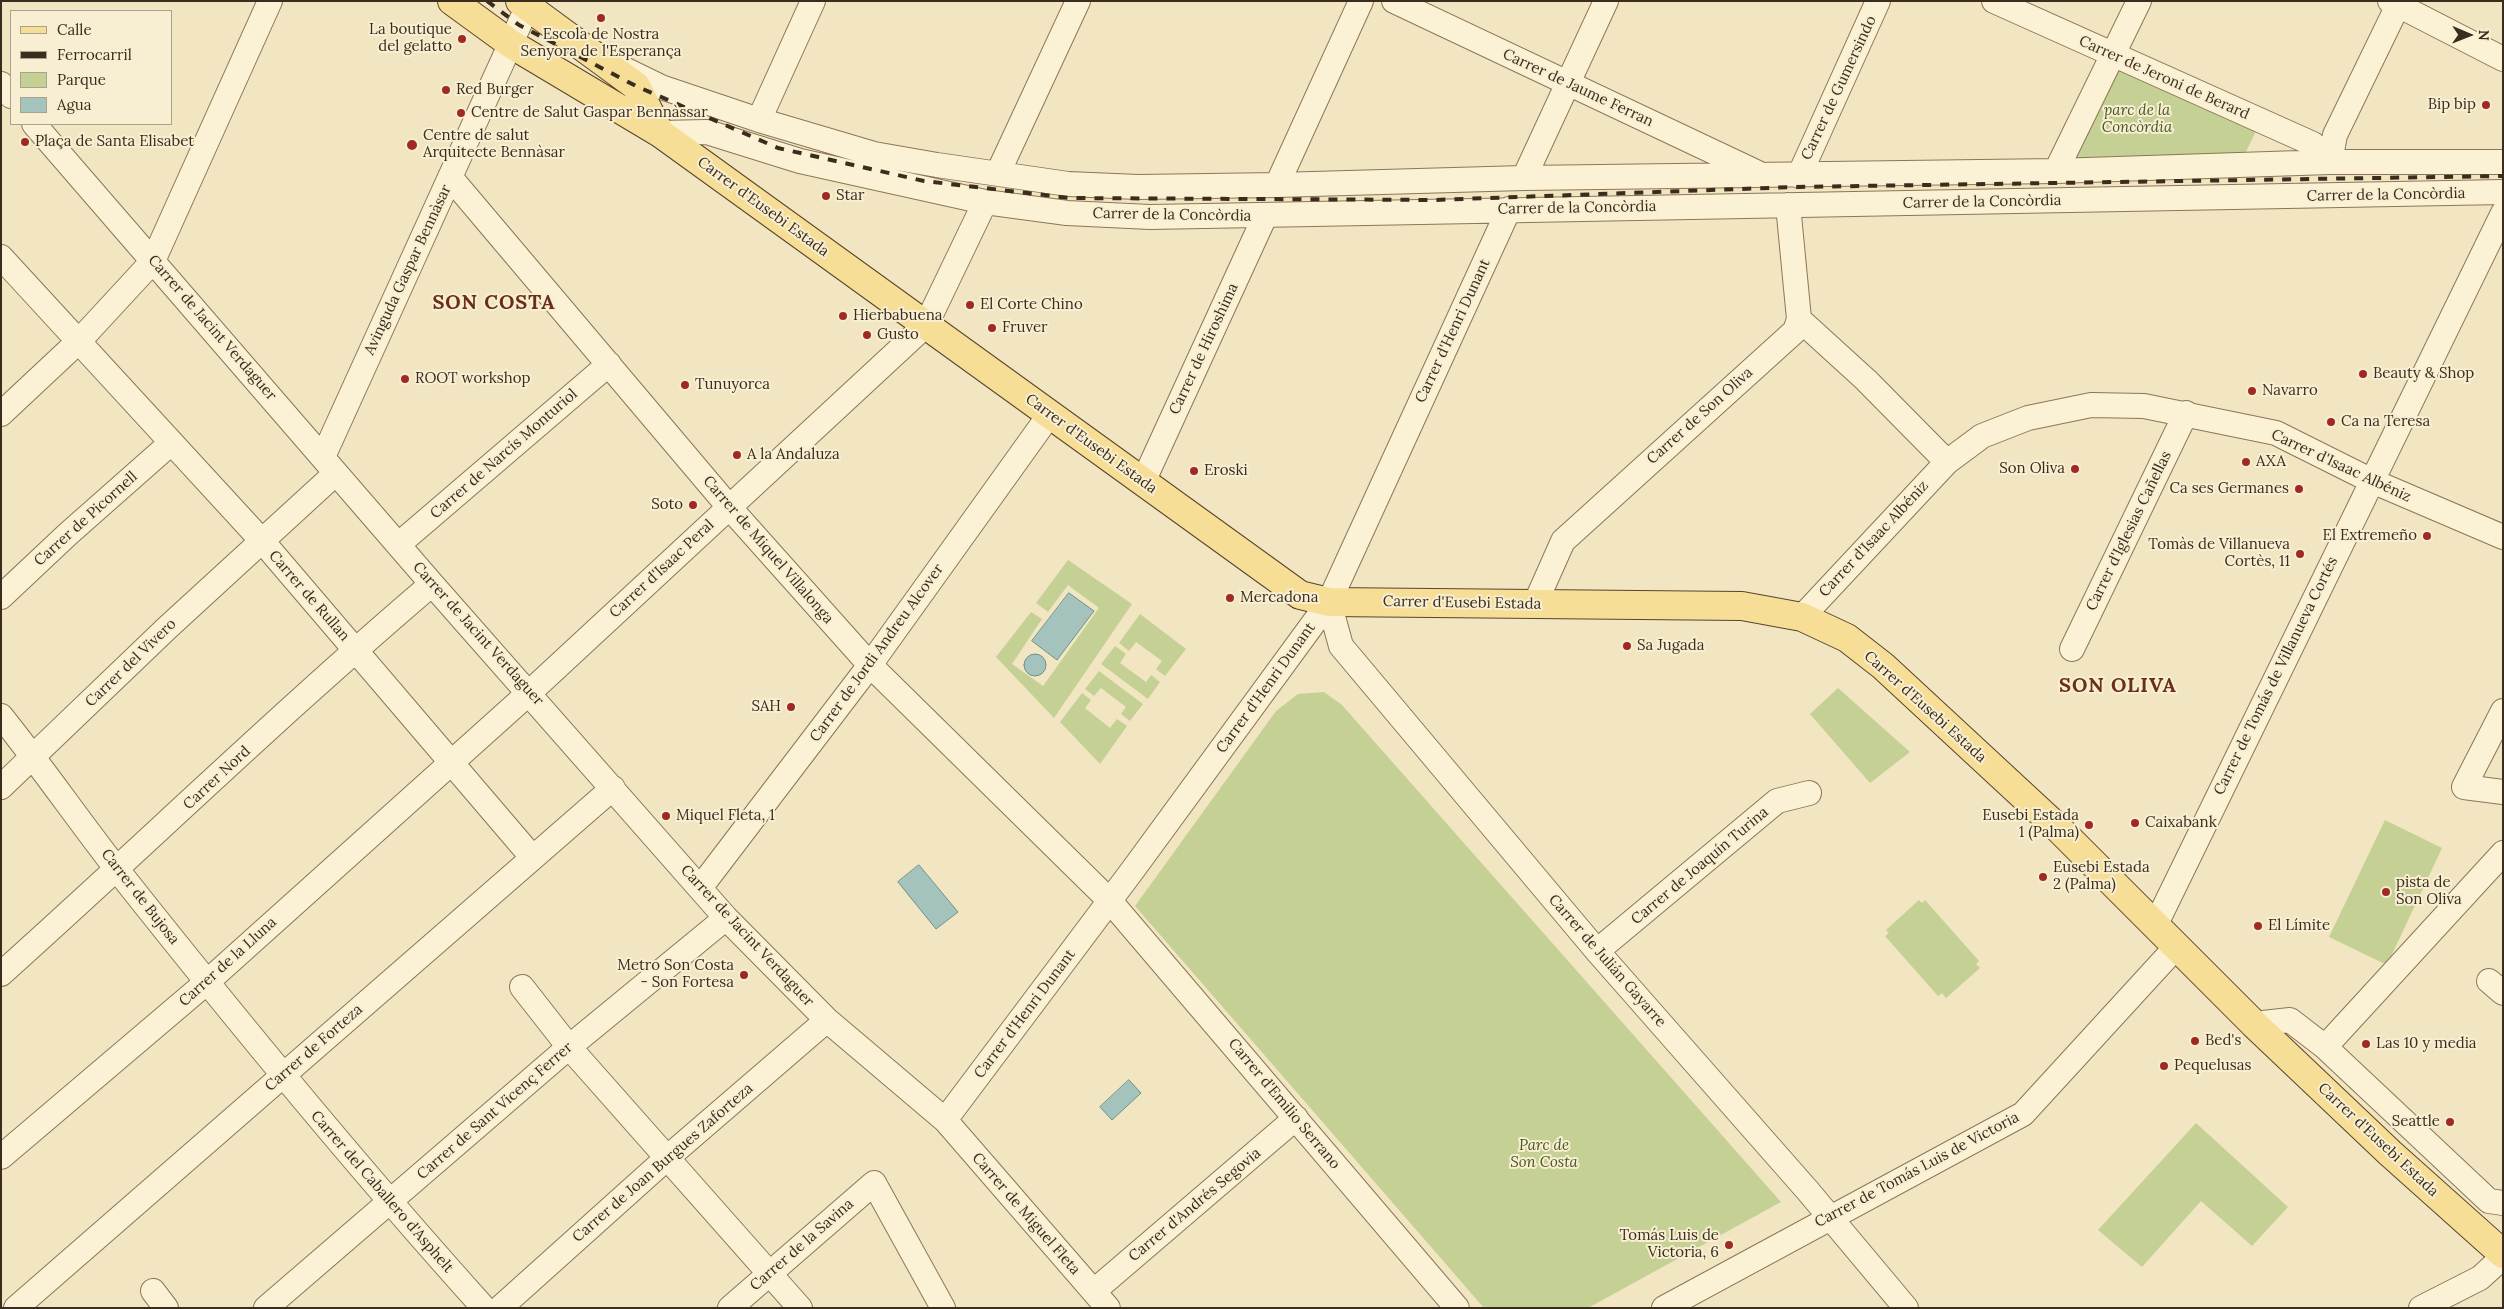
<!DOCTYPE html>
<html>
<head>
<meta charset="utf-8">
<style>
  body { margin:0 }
  #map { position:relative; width:2504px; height:1309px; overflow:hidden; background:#f1e6c1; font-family:Lora,serif }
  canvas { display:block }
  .frame { position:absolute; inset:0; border:2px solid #3b2d1d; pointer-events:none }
  .legend { position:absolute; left:10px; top:10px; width:162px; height:115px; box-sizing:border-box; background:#f8efd2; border:1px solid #aca18a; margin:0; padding:6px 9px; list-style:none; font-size:15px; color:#3b2d1d }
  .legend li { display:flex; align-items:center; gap:10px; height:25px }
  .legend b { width:25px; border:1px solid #aca18a }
  .north { position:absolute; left:2444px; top:10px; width:50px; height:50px; -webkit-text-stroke:4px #f8efd2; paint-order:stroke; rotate:91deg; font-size:14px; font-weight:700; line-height:20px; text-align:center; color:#3b2d1d }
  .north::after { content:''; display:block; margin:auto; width:18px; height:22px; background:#3b2d1d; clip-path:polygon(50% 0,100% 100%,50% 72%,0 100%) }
</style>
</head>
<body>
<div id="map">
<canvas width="2504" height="1309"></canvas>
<div class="frame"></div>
<ul class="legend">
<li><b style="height:6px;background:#f7de97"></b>Calle</li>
<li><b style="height:6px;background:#3b2d1d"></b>Ferrocarril</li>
<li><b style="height:14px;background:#c5d094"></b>Parque</li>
<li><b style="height:14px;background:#a4c3bc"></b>Agua</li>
</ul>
<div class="north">N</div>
</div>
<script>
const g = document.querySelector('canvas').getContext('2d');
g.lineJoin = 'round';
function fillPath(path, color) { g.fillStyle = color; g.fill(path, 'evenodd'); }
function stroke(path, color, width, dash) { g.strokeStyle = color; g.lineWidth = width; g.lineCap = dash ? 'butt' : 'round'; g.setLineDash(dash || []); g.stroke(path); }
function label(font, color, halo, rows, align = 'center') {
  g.font = font + ' Lora,serif'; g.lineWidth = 4; g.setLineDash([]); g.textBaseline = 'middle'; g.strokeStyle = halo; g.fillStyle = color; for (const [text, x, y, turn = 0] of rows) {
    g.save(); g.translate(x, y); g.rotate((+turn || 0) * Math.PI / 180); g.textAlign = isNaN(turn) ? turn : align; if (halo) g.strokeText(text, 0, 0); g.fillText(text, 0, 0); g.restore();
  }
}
const green = new Path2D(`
  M2118 70 2256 131 2244 156 2075 158Z
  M1068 560 1132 604 1054 718 996 657 1031 612 1042 619 1012 664 1043 686 1099 608 1068 585 1048 612 1036 603Z
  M1140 614 1186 649 1165 676 1156 669 1162 661 1136 642 1129 651 1119 643Z
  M1115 646 1126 654 1120 663 1146 682 1151 675 1160 682 1148 699 1101 664Z
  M1099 671 1143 704 1130 721 1121 714 1126 707 1101 688 1094 696 1085 689Z
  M1838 688 1910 752 1870 783 1810 714Z
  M1324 692 1342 705 1781 1202 1588 1308H1484L1135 906 1276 711 1298 694Z
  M1082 693 1091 700 1085 708 1110 728 1117 719 1127 726 1100 764 1060 722Z
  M2385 820 2442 848 2387 965 2329 937Z
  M1919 900 1922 903 1925 900 1979 961 1976 964 1980 968 1946 998 1942 993 1938 996 1885 936 1889 933 1886 930Z
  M2196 1123 2288 1207 2252 1246 2201 1201 2142 1267 2098 1230Z`);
const water = new Path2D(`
  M1069 593 1094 611 1057 660 1032 641Z
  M1024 665a11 11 0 1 1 22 0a11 11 0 1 1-22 0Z
  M919 865 958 912 936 929 898 882Z
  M1129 1080 1141 1093 1112 1120 1100 1107Z`);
const minor = new Path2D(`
  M1394 1 1756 172
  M1994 1 2313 144 2330 162
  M2390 1 2503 59
  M620 67 661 87 759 120 874 154 937 165 1068 184 1138 187 1277 185 1524 178 2056 171 2330 162H2503
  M1 84 11 96
  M759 120 813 1
  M34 124 432 584 726 918 827 1020 945 1120 1108 1308
  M660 133 707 132 800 161 985 202 1067 213 1150 217 2503 192
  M2330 162 2335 135 2400 1
  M2056 171 2139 1
  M998 173 1078 1
  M1799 176 1878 1
  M450 177 729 507 870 665 1110 901 1457 1308
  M1524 178 1606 1
  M1277 185 1361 1
  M1 257 263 542 532 857
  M1799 319 1866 380 1947 462
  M1 414 80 340 153 261 270 1
  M323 457 530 1
  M1143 482 1265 216
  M399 544 609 364
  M1 597 68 534 171 443
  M1329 602 1341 646 1597 951 1808 1191 1906 1308
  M1535 604 1563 541 1795 331 1799 319 1788 205
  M1802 617 1947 462 1982 436 2028 418 2091 405 2144 406 2276 433 2372 481 2503 537
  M2072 649 2186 413
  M2503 711 2464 787 2503 792
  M1 716C42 767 79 821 119 872 237 1021 357 1167 484 1308
  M1 787 167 628 336 473
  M700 888 870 665 1050 414
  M2156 924 2503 213
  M1597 951 1777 801 1809 793
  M1 974C146 844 285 709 432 584
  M2489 981 2503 993
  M522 987 569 1047 800 1308
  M2254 1024 2290 1020 2325 1047 2489 1201 2503 1203
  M2325 1047 2503 853
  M945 1120 1132 871 1329 602 1509 209
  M1 1157 207 982 530 692 926 325 985 202
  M153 1291 166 1308
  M1094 1291 1296 1118
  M16 1308 613 788
  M266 1308 569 1047 726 918
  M500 1308 667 1158 827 1020
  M730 1308 874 1183 943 1308
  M1664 1308 2023 1114 2177 946
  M2421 1308 2480 1278 2503 1257`);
const major = new Path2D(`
  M452 1 511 44 660 133 1300 595 1329 602 1742 606 1802 617 1847 638 1883 666 2059 829 2254 1024 2390 1153 2503 1254
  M520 1 636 86 660 133`);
const rail = new Path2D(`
  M487 1 519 25 636 86 778 148 924 181 1070 198 1434 200 1795 187 2503 176`);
const markers = [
  [601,18,5,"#9f2a23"],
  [462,39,5,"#9f2a23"],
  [446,90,5,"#9f2a23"],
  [2486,105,5,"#9f2a23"],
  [461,113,5,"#9f2a23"],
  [25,142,5,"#9f2a23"],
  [412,145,6,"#9f2a23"],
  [826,196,5,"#9f2a23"],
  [970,305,5,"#9f2a23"],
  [843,316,5,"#9f2a23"],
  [992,328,5,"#9f2a23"],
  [867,335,5,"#9f2a23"],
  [2363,374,5,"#9f2a23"],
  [405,379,5,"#9f2a23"],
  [685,385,5,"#9f2a23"],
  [2252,391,5,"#9f2a23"],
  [2331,422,5,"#9f2a23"],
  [737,455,5,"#9f2a23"],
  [2246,462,5,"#9f2a23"],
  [2075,469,5,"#9f2a23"],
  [1194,471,5,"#9f2a23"],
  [2299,489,5,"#9f2a23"],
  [693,505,5,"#9f2a23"],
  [2427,536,5,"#9f2a23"],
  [2300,554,5,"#9f2a23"],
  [1230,598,5,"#9f2a23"],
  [1627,646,5,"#9f2a23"],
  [791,707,5,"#9f2a23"],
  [666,816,5,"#9f2a23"],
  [2135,823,5,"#9f2a23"],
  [2089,825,5,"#9f2a23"],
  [2043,877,5,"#9f2a23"],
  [2386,892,5,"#9f2a23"],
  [2258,926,5,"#9f2a23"],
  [744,975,5,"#9f2a23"],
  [2195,1041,5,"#9f2a23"],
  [2366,1044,5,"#9f2a23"],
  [2164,1066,5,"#9f2a23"],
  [2450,1122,5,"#9f2a23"],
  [1729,1245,5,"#9f2a23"]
];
const poiNames = [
  ["La boutique",452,30,"right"],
  ["del gelatto",452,47,"right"],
  ["Escola de Nostra",601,35,"center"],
  ["Senyora de l'Esperança",601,52,"center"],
  ["Red Burger",456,90],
  ["Bip bip",2476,105,"right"],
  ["Centre de Salut Gaspar Bennàssar",471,113],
  ["Centre de salut",423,136],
  ["Arquitecte Bennàsar",423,153],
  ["Plaça de Santa Elisabet",35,142],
  ["Star",836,196],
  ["El Corte Chino",980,305],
  ["Hierbabuena",853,316],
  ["Fruver",1002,328],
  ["Gusto",877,335],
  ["Beauty & Shop",2373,374],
  ["ROOT workshop",415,379],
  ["Tunuyorca",695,385],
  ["Navarro",2262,391],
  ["Ca na Teresa",2341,422],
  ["A la Andaluza",747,455],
  ["AXA",2256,462],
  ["Son Oliva",2065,469,"right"],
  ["Eroski",1204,471],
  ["Ca ses Germanes",2289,489,"right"],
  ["Soto",683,505,"right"],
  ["El Extremeño",2417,536,"right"],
  ["Tomàs de Villanueva",2290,545,"right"],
  ["Cortès, 11",2290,562,"right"],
  ["Mercadona",1240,598],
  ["Sa Jugada",1637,646],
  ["SAH",781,707,"right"],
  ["Miquel Fleta, 1",676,816],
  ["Eusebi Estada",2079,816,"right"],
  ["1 (Palma)",2079,833,"right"],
  ["Caixabank",2145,823],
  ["Eusebi Estada",2053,868],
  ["2 (Palma)",2053,885],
  ["pista de",2396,883],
  ["Son Oliva",2396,900],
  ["El Límite",2268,926],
  ["Metro Son Costa",734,966,"right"],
  ["- Son Fortesa",734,983,"right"],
  ["Bed's",2205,1041],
  ["Las 10 y media",2376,1044],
  ["Pequelusas",2174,1066],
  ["Seattle",2440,1122,"right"],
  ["Tomás Luis de",1719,1236,"right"],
  ["Victoria, 6",1719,1253,"right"]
];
const streetNames = [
  ["Carrer de Jeroni de Berard",2164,78,24],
  ["Carrer de Jaume Ferran",1578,88,25],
  ["Carrer de Gumersindo",1839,88,-65],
  ["Carrer de la Concòrdia",2386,195,-1],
  ["Carrer de la Concòrdia",1982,202,-1],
  ["Carrer d'Eusebi Estada",763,207,36],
  ["Carrer de la Concòrdia",1577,208,-1],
  ["Carrer de la Concòrdia",1172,215,1],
  ["Avinguda Gaspar Bennàsar",408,270,-65],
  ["Carrer de Jacint Verdaguer",212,328,49],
  ["Carrer d'Henri Dunant",1453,331,-65],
  ["Carrer de Hiroshima",1204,349,-65],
  ["Carrer de Son Oliva",1700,416,-42],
  ["Carrer d'Eusebi Estada",1091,444,36],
  ["Carrer de Narcís Monturiol",504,454,-41],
  ["Carrer d'Isaac Albéniz",2341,466,25],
  ["Carrer de Picornell",86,519,-42],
  ["Carrer d'Iglesias Cañellas",2129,531,-64],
  ["Carrer d'Isaac Albéniz",1874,539,-47],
  ["Carrer de Miquel Villalonga",768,550,49],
  ["Carrer d'Isaac Peral",662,569,-43],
  ["Carrer de Rullan",309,596,49],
  ["Carrer d'Eusebi Estada",1462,603,1],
  ["Carrer de Jacint Verdaguer",478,634,48],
  ["Carrer de Jordi Andreu Alcover",877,653,-54],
  ["Carrer del Vivero",131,663,-44],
  ["Carrer de Tomás de Villanueva Cortés",2276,676,-64],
  ["Carrer d'Henri Dunant",1266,688,-54],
  ["Carrer d'Eusebi Estada",1925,707,42],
  ["Carrer Nord",217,778,-43],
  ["Carrer de Joaquín Turina",1700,866,-40],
  ["Carrer de Bujosa",140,897,52],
  ["Carrer de Jacint Verdaguer",747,936,47],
  ["Carrer de Julián Gayarre",1607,961,49],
  ["Carrer de la Lluna",228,962,-42],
  ["Carrer d'Henri Dunant",1025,1014,-53],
  ["Carrer de Forteza",314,1048,-41],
  ["Carrer d'Emilio Serrano",1284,1104,50],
  ["Carrer de Sant Vicenç Ferrer",495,1111,-41],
  ["Carrer d'Eusebi Estada",2378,1140,43],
  ["Carrer de Joan Burgues Zaforteza",663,1163,-41],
  ["Carrer de Tomás Luis de Victoria",1917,1170,-28],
  ["Carrer del Caballero d'Asphelt",382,1192,49],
  ["Carrer d'Andrés Segovia",1195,1205,-40],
  ["Carrer de Miguel Fleta",1026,1214,49],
  ["Carrer de la Savina",802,1245,-41]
];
const parkNames = [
  ["parc de la",2137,111],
  ["Concòrdia",2137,128],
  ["Parc de",1544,1146],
  ["Son Costa",1544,1163]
];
const districtNames = [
  ["SON COSTA",494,303],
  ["SON OLIVA",2118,686]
];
fillPath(green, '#c5d094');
fillPath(water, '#a4c3bc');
stroke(water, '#6a928a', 1);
stroke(minor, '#8c7657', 26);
stroke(major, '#59442c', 30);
stroke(minor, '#fbf2d5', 24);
stroke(major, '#f7de97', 28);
stroke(rail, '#3b2d1d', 4, [9, 9]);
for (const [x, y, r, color] of markers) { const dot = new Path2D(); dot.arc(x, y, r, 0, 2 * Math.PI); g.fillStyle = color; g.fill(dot); stroke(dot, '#f8efd2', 2); }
label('15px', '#3b2d1d', '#f8efd2', poiNames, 'left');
label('15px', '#3b2d1d', '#f8efd2', streetNames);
label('italic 15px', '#485822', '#f8efd2', parkNames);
g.letterSpacing = '1px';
label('bold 20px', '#6a2f19', '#f8efd2', districtNames);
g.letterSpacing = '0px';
</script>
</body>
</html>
